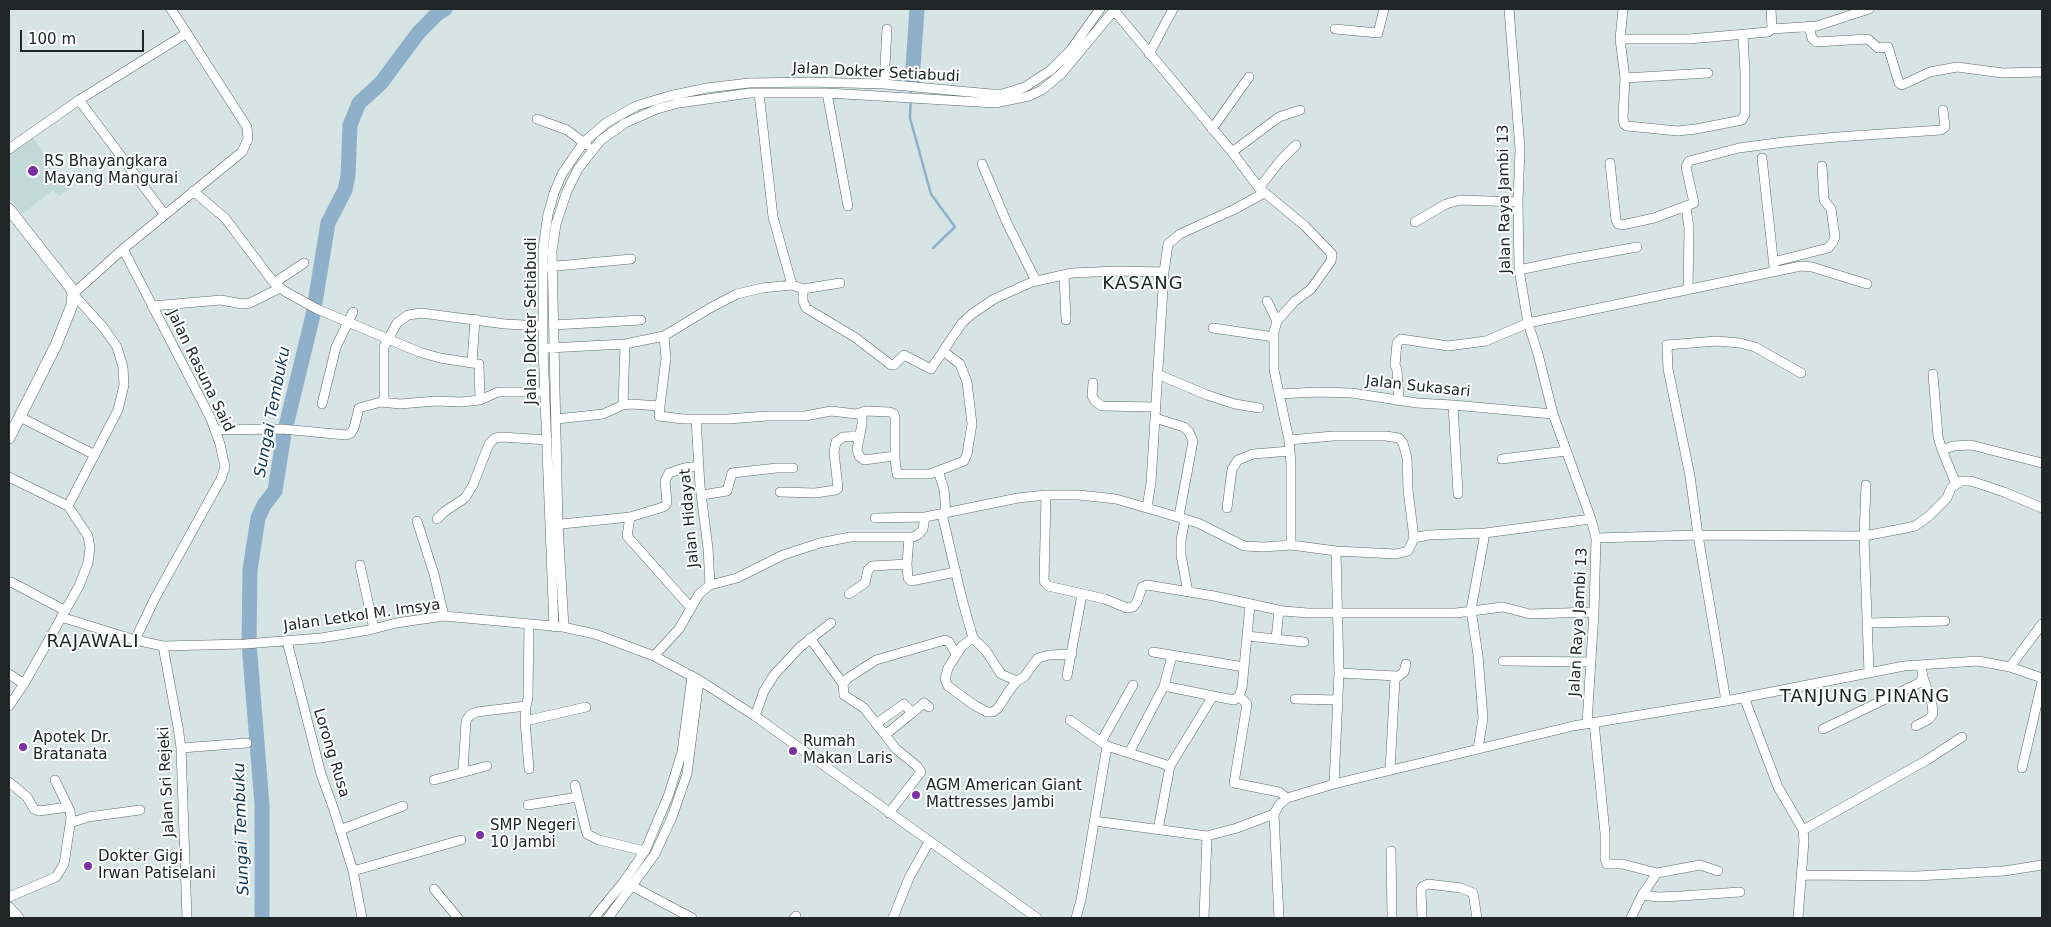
<!DOCTYPE html>
<html>
<head>
<meta charset="utf-8">
<style>
	body { margin:0 }
	#map { position:relative; width:2051px; height:927px; overflow:hidden; background:#d6e4e4; font-family:"DejaVu Sans",sans-serif }
	canvas { display:block }
	.frame { position:absolute; inset:0; border:10px solid #202525; pointer-events:none }
	.scale { position:absolute; left:20px; top:30px; width:124px; height:22px; box-sizing:border-box; border:2px solid #202525; border-top:0; padding-left:6px; font-size:15px; line-height:18px; white-space:nowrap; color:#202525; -webkit-text-stroke:4px #fff; paint-order:stroke }
</style>
</head>
<body>
<div id="map">
<canvas width="2051" height="927"></canvas>
<div class="frame"></div>
<div class="scale">100 m</div>
</div>
<script>
const ctx = document.querySelector('canvas').getContext('2d');
ctx.lineJoin = 'round';
function paint(path, color) { ctx.fillStyle = color; ctx.fill(path, 'evenodd'); }
const toPath = rows => new Path2D(rows.map(r => 'M' + r).join(''));
function stroke(path, color, width, dash) { ctx.strokeStyle = color; ctx.lineWidth = width; ctx.lineCap = dash ? 'butt' : 'round'; ctx.setLineDash(dash || []); ctx.stroke(path); }
function label(font, color, halo, rows, align = 'center') {
  ctx.font = font + ' "DejaVu Sans",sans-serif'; ctx.lineWidth = 4; ctx.setLineDash([]); ctx.textBaseline = 'middle'; ctx.strokeStyle = halo; ctx.fillStyle = color; for (const [text, x, y, turn = 0] of rows) {
    ctx.save(); ctx.translate(x, y); ctx.rotate((+turn || 0) * Math.PI / 180); ctx.textAlign = isNaN(turn) ? turn : align; if (halo) ctx.strokeText(text, 0, 0); ctx.fillText(text, 0, 0); ctx.restore();
  }
}
paint(toPath([
	[33,138,71,188,59,196,53,190,22,214,9,197,9,155]
]), '#c2d9d9');
stroke(toPath([
	[911,89,910,118,931,194,955,227,933,248]
]), '#8fb0cb', 2.5);
stroke(toPath([
	[912,82,917,9],
	[262,918,262,805,249,643,250,570,258,518,264,505,275,491,284,434,313,315,328,223,345,190,348,176,350,125,359,103,381,83,419,32,437,14,445,9]
]), '#8fb0cb', 15);
const minor = toPath([
	[1113,9,1232,152,1259,188,1305,226,1332,254,1331,261,1311,289,1295,301,1277,321,1274,332,1274,370,1289,440,1291,464,1291,545],
	[1509,9,1520,149,1518,202,1519,270,1528,323,1538,354,1553,414,1591,519,1596,538,1594,612,1587,723],
	[1623,9,1620,39,1625,78,1623,118,1624,124,1627,126,1678,131,1696,129,1742,120,1745,114,1745,73,1743,35],
	[1771,9,1772,29],
	[1809,26,1812,38,1816,42,1868,39,1878,48,1888,47,1899,83,1902,85,1930,72,1957,67,2003,73,2042,72],
	[1335,29,1378,33,1384,9],
	[1620,39,1689,39,1768,32,1772,29,1817,26,1869,9],
	[1149,54,1173,9],
	[1625,78,1708,73],
	[884,84,887,29],
	[759,93,773,217,792,285,803,289,803,301,806,308,856,338,891,365,894,365,904,355,931,369,962,323,972,314,994,299,1032,282,1072,273,1118,271,1164,272],
	[827,93,848,206],
	[79,100,165,215],
	[537,119,567,130,587,145],
	[1212,129,1249,77],
	[9,149,79,100,187,33],
	[1232,152,1279,117,1300,110],
	[1762,158,1774,267],
	[1610,163,1616,220,1618,224,1622,225,1654,218,1694,203,1686,167,1689,161,1739,148,1784,142,1837,137,1941,130,1945,127,1943,110],
	[982,164,1007,223,1036,281],
	[1259,188,1280,161,1296,145],
	[193,191,225,218,274,283,286,292,317,309,419,352,440,358,479,364,480,400],
	[1686,207,1689,228,1688,290],
	[1415,222,1446,204,1460,200,1518,202],
	[123,249,211,419,220,444,225,467,221,479,155,598,135,640],
	[1773,262,1828,248,1833,242,1835,237,1831,209,1824,200,1822,166],
	[546,267,631,259],
	[1519,270,1571,259,1637,247],
	[1064,275,1066,320],
	[274,283,304,263],
	[803,289,840,283],
	[1267,301,1277,321],
	[152,306,221,300,242,304,250,303,280,288],
	[553,325,641,320],
	[1213,328,1274,337],
	[625,344,623,405,631,404,660,406,659,416,683,419,728,419,767,416,805,416,831,411,856,414,866,411,890,412,894,414,895,417,895,459,897,474,930,474,964,461,967,454,972,424,967,382,960,364,943,351],
	[549,348,625,344,664,336,710,308,737,294,762,288,792,285],
	[472,363,475,319],
	[1157,374,1207,395,1235,404,1259,408],
	[1933,374,1938,437,1942,450,1956,484],
	[1093,383,1092,396,1095,401,1102,406,1156,407],
	[1280,394,1317,392,1352,393,1417,403,1453,405,1553,414],
	[384,401,384,347,397,323,408,315,421,313,505,324,543,326],
	[1399,401,1397,370,1395,365,1397,343,1401,339,1448,346,1486,341,1528,323,1801,266,1812,267,1867,284],
	[322,404,336,347,353,312],
	[1453,405,1458,494],
	[660,406,666,358,664,336],
	[862,412,862,424,857,449,859,456,864,460,895,456],
	[20,417,95,455],
	[1155,418,1184,427,1189,432,1193,441,1179,516],
	[557,419,603,414,623,405],
	[696,419,700,486,708,548,710,585],
	[215,430,282,429,346,435,351,433,354,428,359,408,381,402,400,404,436,401,461,402,480,400,498,392,545,392],
	[1942,450,1953,446,1971,445,2042,463],
	[1502,459,1566,451],
	[938,471,944,489,946,513],
	[9,477,68,506,88,536,90,548,88,563,79,586,24,684,9,706],
	[1866,485,1864,536,1869,673],
	[780,492,815,493,836,490,838,488,834,452,836,442,843,437,860,436],
	[702,495,727,491,732,473,777,468,793,468],
	[1046,495,1044,581,1048,586,1105,599,1127,608,1133,607,1137,602,1142,587,1147,585,1214,596,1283,611,1308,613,1456,613,1503,607,1530,614,1594,612],
	[68,506,118,410,124,385,123,367,117,347,103,327,73,294,123,249,242,152,248,139,247,127,171,9],
	[1147,507,1151,483,1164,272,1168,244,1180,234,1235,209,1264,193],
	[1227,508,1232,469,1238,460,1253,454,1290,451],
	[942,514,962,599,973,638,986,651,1001,674,1017,681],
	[630,517,627,536,691,608],
	[875,518,925,517],
	[437,519,444,512,465,498,473,485,489,444,495,438,502,437,547,440],
	[1185,519,1181,540,1181,555,1188,592],
	[417,521,434,574,444,616],
	[552,525,630,517,660,508,665,506,667,502,665,481,669,473,684,468,699,466],
	[909,537,907,564,908,578,911,581,956,572],
	[1414,538,1428,535,1485,533,1591,519],
	[1596,538,1698,535,1690,476,1668,369,1667,345,1717,341,1740,343,1755,347,1801,373],
	[360,565,374,629],
	[11,582,64,610],
	[849,594,865,583,868,570,872,566,907,564],
	[61,617,135,640,163,646,245,644,321,638,369,630,396,623,444,616,563,627,595,634,654,656,699,680,755,716,1037,918],
	[1868,623,1945,621],
	[554,627,543,348,543,249,548,214,554,193,562,174,584,142,606,123,636,106,669,96,707,88,749,83,809,82,884,84,991,94,1002,94,1025,87,1051,70,1070,51,1100,9],
	[564,627,558,525,552,251,556,224,567,191,578,169,601,140,625,123,657,109,679,103,750,93,827,93,995,103,1029,96,1042,90,1061,74,1115,9],
	[1247,636,1304,642],
	[810,638,843,684],
	[973,638,962,646,948,668,945,679,948,686,974,705,987,712,993,712,998,708,1009,691,1017,681,1024,677,1038,658,1049,655,1072,654],
	[1276,639,1279,610],
	[287,641,321,774,334,810,353,871,362,918],
	[163,646,178,727,181,748,187,918],
	[1153,652,1244,667],
	[654,656,679,629,699,594,710,585,737,578,783,555,820,543,850,537,913,537,919,534,923,529,925,517,1018,498,1046,495,1079,495,1116,499,1198,523,1244,546,1264,547,1291,545,1336,551,1396,554,1408,551,1414,538,1408,490,1407,458,1403,443,1399,438,1386,436,1333,436,1289,440],
	[1503,661,1591,662],
	[2010,667,2042,624],
	[1339,673,1397,676],
	[9,674,24,684],
	[1067,676,1082,594],
	[1164,686,1213,696],
	[1239,696,1247,704,1234,783,1279,792,1287,798],
	[1744,697,1778,787,1803,830,1804,841,1798,918],
	[1295,699,1338,700],
	[1726,701,1698,535,1864,536,1906,528,1915,526,1929,516,1947,498,1951,488,1961,481,1971,481,2004,492,2042,508],
	[526,706,525,721,529,769],
	[912,713,924,703,929,707],
	[755,716,764,691,774,675,800,647,831,623],
	[1070,720,1107,746,1170,766],
	[525,721,586,707],
	[1594,722,1605,833,1605,859,1607,864,1622,864,1657,873,1700,865,1718,871],
	[876,724,904,704,912,713,885,735],
	[1916,726,1929,719,1933,714,1932,704,1923,677],
	[1823,729,1919,683,1923,677,1921,665],
	[1101,742,1133,685],
	[181,748,247,743],
	[1478,749,1483,718,1478,655,1471,610,1485,533],
	[1129,753,1164,686,1172,656],
	[2022,768,2042,682],
	[1390,770,1395,679,1404,672,1406,664],
	[463,772,466,721,470,715,477,712,526,706,528,698,529,624],
	[434,780,487,766],
	[9,782,27,797,34,809,39,811,68,807],
	[1334,784,1339,673,1336,551],
	[575,785,587,834,599,840,645,851],
	[528,805,578,797],
	[889,813,921,772,917,766,896,749,864,708,844,695,843,684,848,678,876,660,945,640,949,642,956,654],
	[1094,821,1207,836,1204,918],
	[70,823,88,817,140,810],
	[340,830,403,806],
	[1158,830,1170,766,1194,727,1213,696,1234,700,1239,696,1242,688,1250,605],
	[1803,830,1927,760,1962,737],
	[1207,836,1237,828,1274,814],
	[1391,851,1392,918],
	[353,871,461,840],
	[1802,875,1917,876,2004,871,2042,865],
	[632,886,692,918],
	[434,889,458,918],
	[1642,895,1658,897,1681,896,1740,892],
	[9,897,56,877,64,864,71,818,70,811,55,780],
	[594,918,622,884,645,851,669,794,682,752,692,676],
	[608,918,655,854,672,817,687,774,699,680],
	[794,918,796,916],
	[893,918,909,878,929,842],
	[1076,918,1081,900,1107,746],
	[1279,918,1274,814,1279,805,1287,798,1334,784,1573,726,1726,701,1904,666,1978,661,2010,667,2042,678],
	[1422,918,1421,890,1422,887,1428,884,1461,888,1473,893,1477,918],
	[1631,918,1642,895,1657,873]
]);
const major = toPath([
	[9,209,71,288,73,294,72,305,56,345,9,438],
	[9,908,18,918]
]);
stroke(minor, '#5c6969', 10);
stroke(major, '#5c6969', 12);
stroke(minor, '#fff', 9);
stroke(major, '#fff', 11);
for (const [x, y, r, color] of [
	[33,171,6,"#7b31a3"],
	[23,747,5,"#7b31a3"],
	[793,751,5,"#7b31a3"],
	[916,795,5,"#7b31a3"],
	[480,835,5,"#7b31a3"],
	[88,866,5,"#7b31a3"]
]) { const dot = new Path2D(); dot.arc(x, y, r, 0, 2 * Math.PI); ctx.fillStyle = color; ctx.fill(dot); stroke(dot, '#fff', 2); }
label('15px', '#202525', '#fff', [
	["Jalan Dokter Setiabudi",876,73,3],
	["Jalan Raya Jambi 13",1505,199,-91],
	["Jalan Dokter Setiabudi",532,321,-90],
	["Jalan Rasuna Said",200,371,64],
	["Jalan Sukasari",1418,387,6],
	["Jalan Hidayat",690,518,-95],
	["Jalan Letkol M. Imsya",362,616,-8],
	["Jalan Raya Jambi 13",1579,622,-87],
	["Lorong Rusa",331,753,73],
	["Jalan Sri Rejeki",167,782,-93]
]);
label('15px', '#202525', '#fff', [
	["RS Bhayangkara",44,162],
	["Mayang Mangurai",44,179],
	["Apotek Dr.",33,738],
	["Bratanata",33,755],
	["Rumah",803,742],
	["Makan Laris",803,759],
	["AGM American Giant",926,786],
	["Mattresses Jambi",926,803],
	["SMP Negeri",490,826],
	["10 Jambi",490,843],
	["Dokter Gigi",98,857],
	["Irwan Patiselani",98,874]
], 'left');
label('italic 16px', '#0d3753', '#fff', [
	["Sungai Tembuku",273,412,-79],
	["Sungai Tembuku",242,829,-92]
]);
ctx.letterSpacing = '1px';
label('18px', '#202525', '#fff', [
	["KASANG",1143,284],
	["RAJAWALI",93,642],
	["TANJUNG PINANG",1865,697]
]);
ctx.letterSpacing = '0px';
</script>
</body>
</html>
